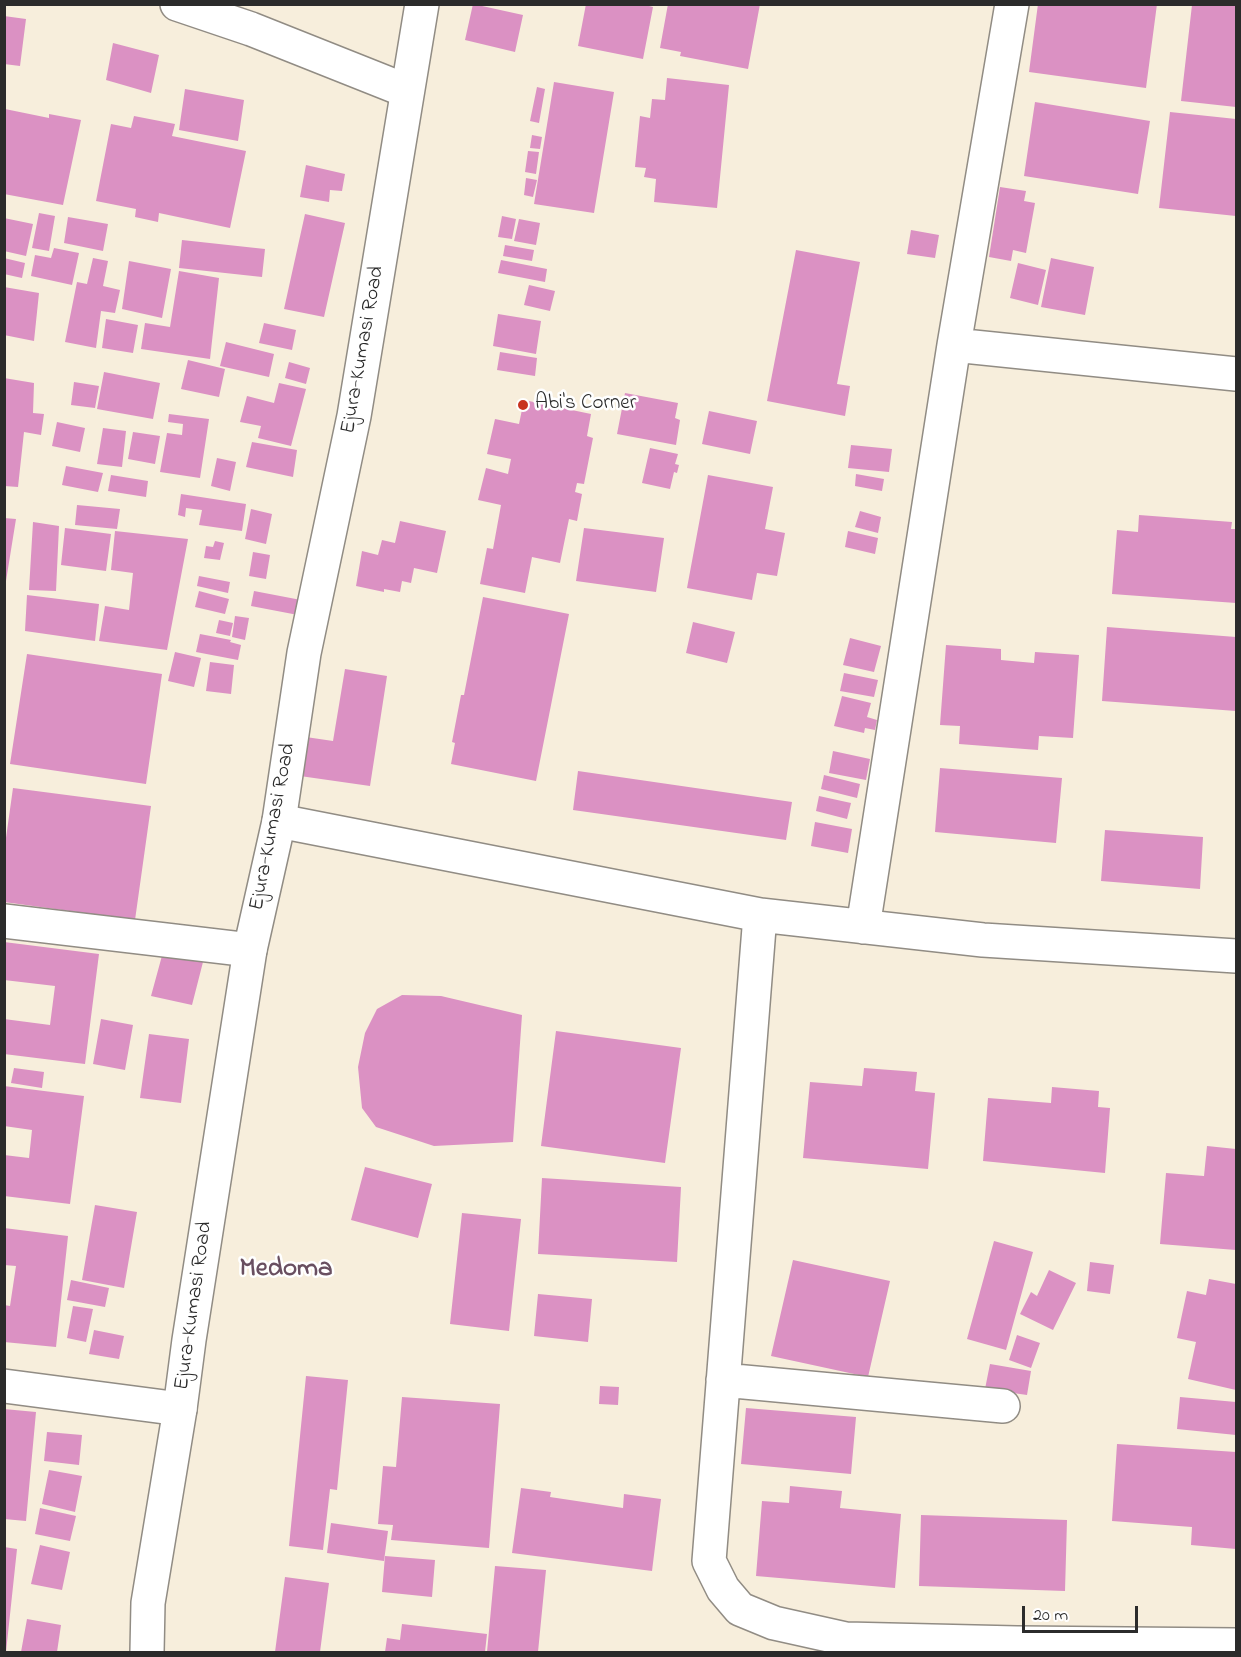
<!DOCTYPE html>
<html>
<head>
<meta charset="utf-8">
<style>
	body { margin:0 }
	#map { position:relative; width:1241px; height:1657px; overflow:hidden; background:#f7eedc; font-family:"Indie Flower",sans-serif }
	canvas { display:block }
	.frame { position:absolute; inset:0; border:6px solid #2b2b2b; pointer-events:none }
	.scale { position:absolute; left:1022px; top:1606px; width:116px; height:27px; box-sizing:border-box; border:3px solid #2b2b2b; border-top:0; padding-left:8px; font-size:18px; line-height:21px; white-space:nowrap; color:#2b2b2b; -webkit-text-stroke:4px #fff; paint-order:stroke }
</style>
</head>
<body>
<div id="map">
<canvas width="1241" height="1657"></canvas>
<div class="frame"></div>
<div class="scale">20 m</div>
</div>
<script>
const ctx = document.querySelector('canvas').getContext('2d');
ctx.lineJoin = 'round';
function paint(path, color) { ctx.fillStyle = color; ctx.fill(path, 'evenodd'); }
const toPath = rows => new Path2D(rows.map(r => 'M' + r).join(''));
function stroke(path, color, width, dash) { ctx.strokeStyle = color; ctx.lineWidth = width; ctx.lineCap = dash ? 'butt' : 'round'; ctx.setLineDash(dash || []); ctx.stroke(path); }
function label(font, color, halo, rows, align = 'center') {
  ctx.font = font + ' "Indie Flower",sans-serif'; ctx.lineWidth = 5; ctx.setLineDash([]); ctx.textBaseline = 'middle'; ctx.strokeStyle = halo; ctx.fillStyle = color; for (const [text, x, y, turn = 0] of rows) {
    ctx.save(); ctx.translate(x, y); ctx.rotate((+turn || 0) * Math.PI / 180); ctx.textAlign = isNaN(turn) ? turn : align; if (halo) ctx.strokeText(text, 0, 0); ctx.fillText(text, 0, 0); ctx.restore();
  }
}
paint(toPath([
	[473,4,523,15,515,52,465,40],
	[586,4,641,4,653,7,643,59,578,46],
	[668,4,760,4,748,69,680,56,681,52,660,48],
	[1038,4,1157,4,1146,88,1029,72],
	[1192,5,1236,5,1236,107,1181,101],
	[4,16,26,19,20,66,4,64],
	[113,43,159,55,151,93,106,80],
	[667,78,729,85,717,208,654,202,656,179,644,177,646,168,635,167,640,116,650,118,652,99,665,100],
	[554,82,614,92,594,213,534,204],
	[537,87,545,89,539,123,530,121],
	[185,89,244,100,238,141,179,130],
	[1035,102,1150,121,1138,194,1024,176],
	[5,109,49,118,49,114,81,120,63,205,4,194],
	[1170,112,1236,119,1236,216,1159,208],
	[134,116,175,124,172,136,246,151,230,228,159,213,158,222,135,217,136,209,96,201,111,124,131,128],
	[532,135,542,137,540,149,530,148],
	[528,151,539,152,536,174,525,172],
	[306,165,345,174,342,191,330,190,329,202,300,197],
	[526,178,537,180,533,197,524,195],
	[1000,187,1026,191,1024,201,1035,203,1026,253,1013,250,1011,261,989,257],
	[39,213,55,216,49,251,32,248],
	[305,214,345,223,324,317,284,309],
	[502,216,516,219,512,239,498,237],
	[68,217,108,224,103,251,64,243],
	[4,218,33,224,26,256,4,251],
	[519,219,540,223,536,245,514,241],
	[911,230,939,235,935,258,907,254],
	[182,240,265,249,262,277,179,268],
	[505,245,534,250,532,261,503,256],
	[54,248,79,253,72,285,31,276,35,255,51,258],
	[796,250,860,262,837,384,850,386,845,416,767,401],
	[4,258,25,263,22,278,4,274],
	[93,258,108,261,103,286,120,290,115,313,101,311,96,348,65,342,77,282,87,284],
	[1051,258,1094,267,1085,315,1041,307],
	[501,260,547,269,545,282,498,273],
	[129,261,171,269,162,318,122,309],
	[1018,263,1046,270,1038,305,1010,298],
	[179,271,219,278,210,359,141,349,145,323,170,327],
	[529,285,555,291,550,311,524,305],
	[4,287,39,293,34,341,4,335],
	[498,314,541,321,536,354,493,346],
	[106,319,138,325,133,353,102,348],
	[264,323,296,330,292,350,259,343],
	[226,342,274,354,269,377,220,366],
	[500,352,537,358,535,376,497,370],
	[188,360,225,369,219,397,181,389],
	[289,362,310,368,306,384,285,378],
	[104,372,160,383,153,419,97,409],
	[4,378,34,383,33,413,44,414,41,435,24,432,18,487,4,486],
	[74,382,99,386,95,408,71,405],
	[279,383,306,389,291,446,258,438,261,426,240,422,247,396,274,403],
	[625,393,678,403,675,418,680,420,676,445,617,434],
	[524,400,591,414,587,436,593,438,584,484,577,483,575,492,582,494,577,521,569,519,560,563,532,557,525,593,480,584,487,548,493,549,501,505,478,500,486,468,508,474,511,459,487,454,495,419,519,424],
	[709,411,757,421,750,454,702,444],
	[169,414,209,419,200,478,160,472,167,433,182,435,183,424,168,422],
	[57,422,85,428,80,452,52,446],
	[103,428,126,431,122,467,97,464],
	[133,432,160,436,155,464,128,459],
	[252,442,297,450,293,477,246,467],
	[851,445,892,449,889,472,848,468],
	[650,448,678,454,675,464,679,465,677,473,674,472,670,489,642,483],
	[217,458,236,462,230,491,211,486],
	[66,466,103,473,98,492,62,485],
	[856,474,884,479,882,491,855,486],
	[111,475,148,481,146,497,108,491],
	[708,475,773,487,765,529,785,533,777,576,757,573,752,600,687,588],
	[181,494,246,504,242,531,199,525,202,510,186,508,185,517,178,515],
	[77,505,120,509,117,529,75,525],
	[251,509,272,514,266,544,245,539],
	[860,511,881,517,878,533,855,527],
	[1139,515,1232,522,1231,529,1236,529,1236,603,1112,594,1117,530,1138,532],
	[4,518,16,519,6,581,4,581],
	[400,521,446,531,437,573,414,568,411,583,402,581,400,592,384,589,384,592,356,586,362,551,378,555,382,540,395,543],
	[33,522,59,526,56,591,29,590],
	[65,528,111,534,106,571,61,565],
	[584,528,664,538,656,592,576,581],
	[115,531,188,539,167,650,99,641,105,606,129,610,133,573,111,570],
	[848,531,878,538,875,554,845,547],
	[215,541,224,543,220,560,204,558,206,546,213,547],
	[253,552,270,555,266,579,249,576],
	[199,576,230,582,228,593,197,586],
	[199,591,229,599,225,614,195,607],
	[254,591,301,600,298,615,251,606],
	[27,595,99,604,95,641,25,631],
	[483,597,569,614,536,781,451,764,455,743,452,742,461,695,464,695],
	[235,616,249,618,245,640,232,637],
	[219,620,233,623,230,636,216,633],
	[693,622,735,632,727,663,686,653],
	[1107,627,1236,637,1236,711,1102,701],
	[200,634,231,640,230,642,241,645,238,660,196,652],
	[850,638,881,646,874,672,843,665],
	[946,645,1001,649,1001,660,1034,663,1035,652,1079,655,1073,738,1039,736,1038,750,959,744,960,726,940,725],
	[175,652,201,658,194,687,168,681],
	[27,654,162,674,146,784,10,764],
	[210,662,234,665,231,694,206,691],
	[345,669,387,676,370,786,293,775,299,736,333,741],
	[844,673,878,680,874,697,840,691],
	[842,696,871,703,867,717,877,720,875,730,865,728,864,733,834,726],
	[833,751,870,759,866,780,829,773],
	[940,768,1062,778,1056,843,935,832],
	[578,771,792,802,786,840,573,810],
	[824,775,860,784,857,798,821,789],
	[13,788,151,806,135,920,4,902,4,852],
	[819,796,851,803,847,819,816,811],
	[815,822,852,829,848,853,811,846],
	[1105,830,1203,837,1200,889,1101,881],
	[4,942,99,954,85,1064,4,1054,4,1019,50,1025,55,986,4,980],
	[163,952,203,962,192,1005,151,996],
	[402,995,441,996,522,1015,513,1142,434,1146,376,1127,362,1108,358,1067,365,1033,377,1009],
	[101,1019,133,1025,125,1070,93,1064],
	[556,1031,681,1048,665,1163,541,1146],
	[149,1034,189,1039,181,1103,140,1098],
	[14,1068,44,1072,42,1088,11,1083],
	[864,1068,917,1072,915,1091,935,1093,928,1169,803,1158,810,1082,862,1086],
	[4,1086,84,1096,70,1204,4,1196,4,1155,29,1158,32,1130,4,1126],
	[1052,1087,1099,1091,1098,1107,1110,1108,1105,1173,983,1161,988,1098,1051,1103],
	[1207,1146,1236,1149,1236,1250,1160,1244,1166,1173,1204,1176],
	[365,1167,432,1184,418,1238,351,1220],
	[542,1178,681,1187,677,1262,538,1254],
	[95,1205,137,1212,124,1288,82,1280],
	[462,1213,521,1219,509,1331,450,1324],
	[4,1228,68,1236,56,1347,4,1342,4,1305,10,1306,16,1266,4,1265],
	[994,1241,1033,1252,1006,1350,967,1339],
	[793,1260,890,1281,868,1377,771,1356],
	[1090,1262,1114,1265,1110,1294,1087,1291],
	[1049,1270,1076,1283,1053,1330,1020,1314,1031,1292,1037,1296],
	[1209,1279,1236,1284,1236,1390,1188,1379,1196,1342,1177,1338,1187,1291,1206,1295],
	[71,1280,109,1288,105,1307,67,1300],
	[538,1294,592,1299,588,1342,534,1336],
	[73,1306,93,1309,86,1342,67,1338],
	[94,1330,124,1336,119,1359,89,1354],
	[1017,1335,1040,1343,1031,1368,1009,1360],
	[990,1364,1031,1371,1027,1395,985,1389],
	[306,1376,348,1380,337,1490,330,1489,323,1550,289,1546],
	[600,1386,619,1387,618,1405,599,1404],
	[402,1397,500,1404,489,1548,391,1540,393,1525,378,1524,383,1466,396,1467],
	[1180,1397,1236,1402,1236,1435,1177,1429],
	[746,1408,856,1417,851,1474,741,1464],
	[4,1409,36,1412,26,1521,4,1519],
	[47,1432,82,1435,79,1465,44,1461],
	[1117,1444,1236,1452,1236,1549,1191,1545,1192,1527,1112,1521],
	[49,1470,82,1476,75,1512,42,1504],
	[790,1486,842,1491,840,1508,901,1514,895,1588,756,1576,762,1501,789,1503],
	[521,1488,551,1492,550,1497,623,1508,624,1494,661,1499,652,1571,512,1553],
	[40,1508,76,1516,70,1541,35,1534],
	[921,1515,1067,1520,1065,1591,919,1586],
	[331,1523,388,1531,384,1561,327,1553],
	[40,1545,70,1552,62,1590,31,1584],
	[4,1547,17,1549,6,1652,4,1652],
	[385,1556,435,1560,432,1597,382,1592],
	[495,1566,546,1570,538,1652,487,1652],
	[285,1577,329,1583,320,1652,275,1652],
	[27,1619,61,1625,57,1652,21,1652],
	[402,1624,487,1634,485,1652,385,1652,387,1638,400,1640]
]), '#db91c3');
const minor = toPath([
	[954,345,1236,374],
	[279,821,760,915,983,940,1236,956],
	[760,915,709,1561,723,1589,740,1609,774,1623,846,1639,1017,1643,1236,1645],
	[4,921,250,950],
	[863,927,954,345,1012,4],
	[723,1380,1003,1406],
	[4,1386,180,1409]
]);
const tertiary = toPath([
	[177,4,251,29,407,91]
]);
const primary = toPath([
	[147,1652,148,1603,180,1409,189,1340,250,950,279,821,304,653,354,416,422,4]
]);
stroke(minor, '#918c84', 36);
stroke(tertiary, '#918c84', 36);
stroke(primary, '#918c84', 36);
stroke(minor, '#fff', 33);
stroke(tertiary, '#fff', 33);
stroke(primary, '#fff', 33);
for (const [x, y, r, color] of [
	[523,405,6,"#c8321e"]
]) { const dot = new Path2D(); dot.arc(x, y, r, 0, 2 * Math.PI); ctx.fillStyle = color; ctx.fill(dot); stroke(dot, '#fff', 2); }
label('21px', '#2b2b2b', '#fff', [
	["Ejura-Kumasi Road",364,350,-80],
	["Ejura-Kumasi Road",274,827,-79],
	["Ejura-Kumasi Road",195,1306,-82]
]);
label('21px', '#2b2b2b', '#fff', [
	["Abi's Corner",535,405]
], 'left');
label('bold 27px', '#694f60', '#fff', [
	["Medoma",286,1271]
]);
</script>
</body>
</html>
